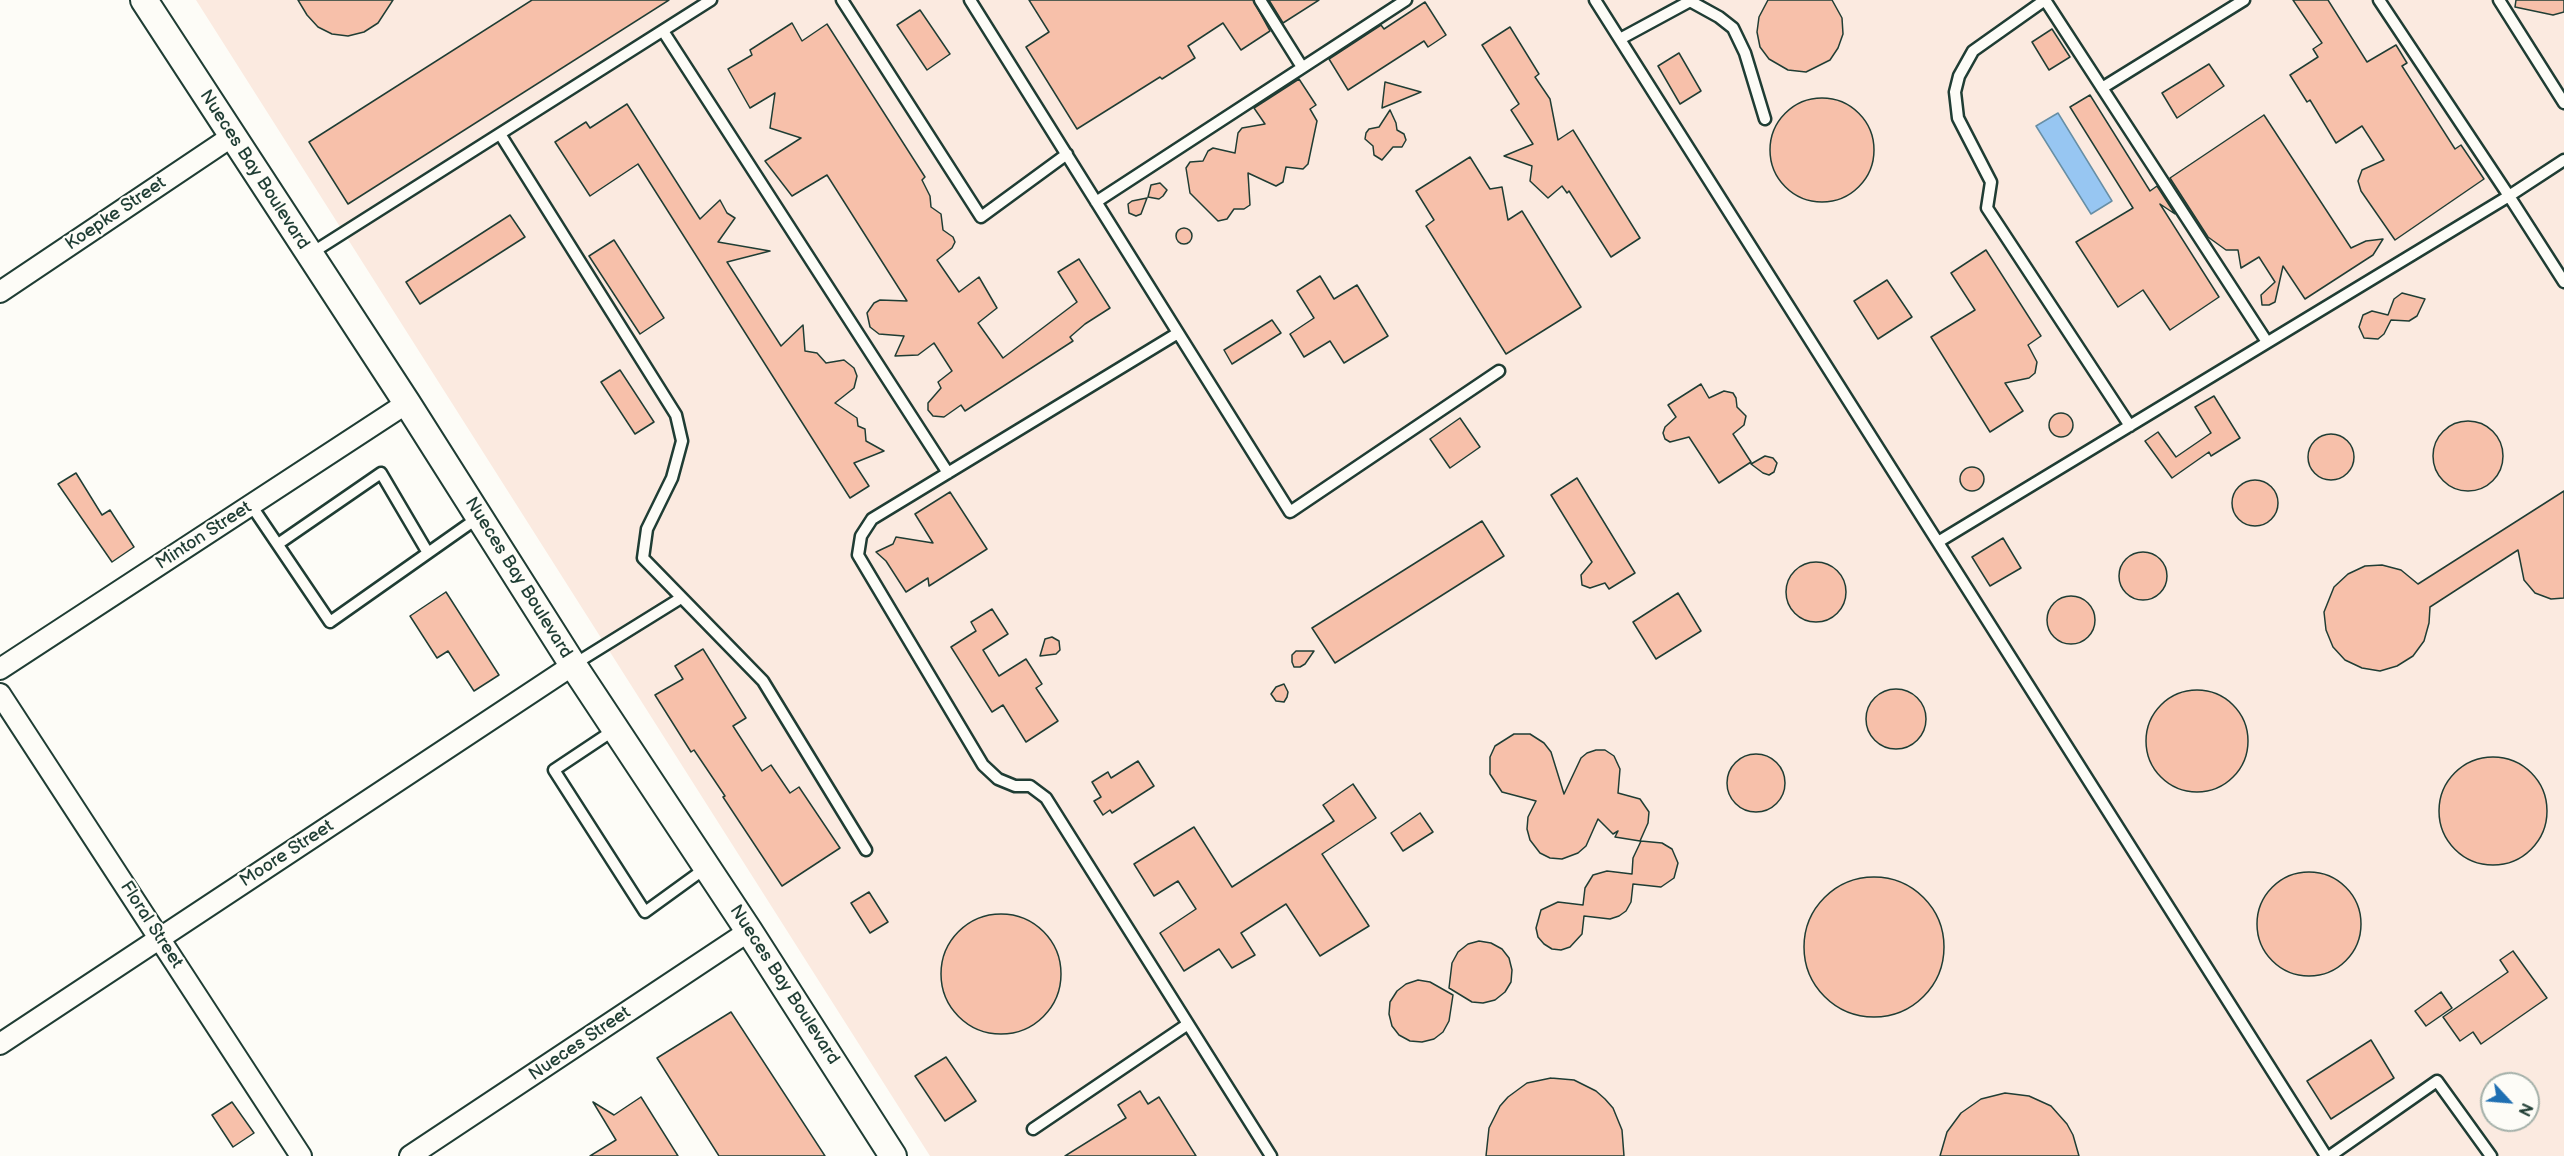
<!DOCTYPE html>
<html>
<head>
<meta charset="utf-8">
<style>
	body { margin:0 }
	#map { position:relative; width:2564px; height:1156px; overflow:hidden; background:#fdfcf7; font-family:"Balsamiq Sans",sans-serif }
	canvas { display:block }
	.north { position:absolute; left:2480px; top:1072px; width:60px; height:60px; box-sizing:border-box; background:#fdfcf7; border:2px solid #a4b0a9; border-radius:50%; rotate:116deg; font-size:16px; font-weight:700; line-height:24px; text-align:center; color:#1f3d34 }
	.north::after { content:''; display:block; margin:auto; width:21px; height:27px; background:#1f6fb2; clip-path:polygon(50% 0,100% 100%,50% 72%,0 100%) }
</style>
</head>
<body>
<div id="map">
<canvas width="2564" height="1156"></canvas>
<div class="north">N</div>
</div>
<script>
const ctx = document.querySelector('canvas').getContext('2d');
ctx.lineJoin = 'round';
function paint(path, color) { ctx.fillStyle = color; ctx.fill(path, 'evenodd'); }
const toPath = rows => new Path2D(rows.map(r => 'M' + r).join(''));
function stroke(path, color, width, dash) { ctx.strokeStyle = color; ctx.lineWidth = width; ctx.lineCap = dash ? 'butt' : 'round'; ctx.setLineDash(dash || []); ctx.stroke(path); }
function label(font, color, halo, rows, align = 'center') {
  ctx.font = font + ' "Balsamiq Sans",sans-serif'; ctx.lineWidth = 4.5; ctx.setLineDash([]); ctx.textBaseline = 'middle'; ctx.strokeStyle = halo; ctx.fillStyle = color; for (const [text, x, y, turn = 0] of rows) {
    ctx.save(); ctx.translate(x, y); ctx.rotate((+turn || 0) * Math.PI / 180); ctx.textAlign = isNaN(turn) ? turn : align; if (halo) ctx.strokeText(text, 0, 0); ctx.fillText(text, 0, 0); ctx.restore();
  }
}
paint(toPath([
	[196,0,2564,0,2564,1156,930,1156],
	[2492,1084,2528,1084,2528,1120,2492,1120]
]), '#fbeae0');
const water = toPath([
	[2058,113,2112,201,2091,214,2036,126,2058,113]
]);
paint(water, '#97c6f2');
stroke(water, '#678fa6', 1.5);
const building = toPath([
	[298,0,393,0,378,23,364,32,348,36,332,34,318,27,307,15,298,0],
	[532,0,669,0,348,204,309,142,532,0],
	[1029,0,1253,0,1270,31,1241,50,1223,23,1188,46,1195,58,1162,79,1160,77,1077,129,1026,47,1049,32,1029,0],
	[1269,0,1319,0,1283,23,1269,0],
	[1768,0,1832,0,1842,18,1843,34,1838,48,1830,60,1806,72,1788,70,1769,59,1760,47,1757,32,1759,17,1768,0],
	[2293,0,2328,0,2367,62,2396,45,2407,63,2402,66,2455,149,2461,145,2484,179,2395,240,2361,191,2358,181,2362,170,2384,160,2362,126,2336,143,2310,100,2307,102,2290,75,2318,57,2313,49,2322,43,2293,0],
	[2516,0,2564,0,2564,12,2553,15,2515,7,2516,0],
	[1425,2,1446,35,1428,47,1424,41,1348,90,1329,59,1381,25,1384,29,1425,2],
	[920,10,950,54,927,70,897,25,920,10],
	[792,23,802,41,827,24,925,177,922,180,930,196,931,207,941,214,943,230,953,237,955,242,952,248,937,260,959,292,979,277,997,308,978,323,1003,358,1077,302,1058,272,1079,259,1110,308,1085,324,1070,337,1073,341,965,411,961,405,944,417,933,416,928,410,928,403,941,388,938,382,952,371,934,343,918,355,895,356,904,336,879,334,870,327,867,313,874,303,880,300,907,301,827,175,792,196,765,161,801,138,770,128,775,93,750,108,728,69,752,55,750,50,792,23],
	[1510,27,1539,74,1535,77,1550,99,1558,140,1573,130,1640,238,1611,257,1569,191,1567,193,1562,186,1548,198,1530,181,1532,166,1504,156,1533,144,1511,110,1519,104,1482,45,1510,27],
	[2052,29,2070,57,2049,70,2032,42,2052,29],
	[1679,53,1701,91,1680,104,1658,66,1679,53],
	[2209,64,2224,86,2177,118,2162,93,2209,64],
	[1299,79,1316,105,1310,109,1317,121,1308,164,1303,169,1286,167,1283,182,1276,186,1248,173,1250,205,1244,209,1234,209,1227,219,1218,221,1190,193,1186,168,1190,162,1203,161,1208,151,1213,148,1235,153,1238,133,1242,128,1265,124,1254,108,1299,79],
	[1385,82,1421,92,1382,108,1385,82],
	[2090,95,2150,191,2157,186,2175,214,2160,204,2219,297,2170,330,2143,290,2118,307,2076,242,2133,208,2070,107,2090,95],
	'1770 150a52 52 0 1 1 104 0a52 52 0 1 1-104 0Z',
	[627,104,700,219,720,200,727,213,735,218,718,242,770,251,727,262,781,346,803,325,805,351,817,353,826,363,844,360,854,368,857,376,854,388,835,403,857,418,858,426,865,429,866,441,884,451,854,463,869,486,850,498,638,164,590,196,555,142,586,122,590,128,627,104],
	[1390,110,1396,123,1397,130,1404,134,1406,140,1402,147,1393,147,1382,160,1374,155,1373,146,1365,139,1366,133,1369,129,1379,127,1390,110],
	[2264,115,2351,248,2366,241,2383,239,2373,255,2305,299,2283,266,2275,302,2269,305,2262,305,2261,295,2275,282,2259,257,2241,268,2238,250,2226,250,2208,237,2170,178,2264,115],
	[1470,157,1490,189,1502,187,1508,220,1522,211,1581,307,1506,354,1426,226,1434,220,1416,191,1470,157],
	[1160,183,1167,190,1163,196,1159,199,1148,197,1151,185,1160,183],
	[1147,198,1141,214,1136,216,1129,213,1128,204,1132,201,1147,198],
	[510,215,525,237,420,304,406,282,510,215],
	'1176 236a8 8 0 1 1 16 0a8 8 0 1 1-16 0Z',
	[614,240,664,318,640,334,589,256,614,240],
	[1986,250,2041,336,2028,345,2037,362,2035,373,2029,378,2005,383,2023,411,1990,432,1931,337,1975,310,1951,273,1986,250],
	[1320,276,1334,299,1357,285,1388,336,1344,363,1330,341,1304,357,1290,334,1314,318,1297,291,1320,276],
	[1887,280,1912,317,1878,339,1854,301,1887,280],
	[2402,293,2425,299,2417,316,2409,321,2391,320,2384,334,2378,339,2364,338,2359,327,2363,315,2372,311,2388,315,2394,299,2402,293],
	[1272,320,1281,333,1232,364,1224,350,1272,320],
	[620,370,654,422,635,434,601,382,620,370],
	[1701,384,1709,398,1724,391,1733,393,1736,398,1737,407,1746,416,1744,425,1733,434,1751,462,1719,483,1689,437,1670,442,1665,439,1663,433,1665,427,1676,417,1668,405,1701,384],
	[2214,396,2240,438,2211,456,2209,452,2172,478,2145,441,2158,432,2176,457,2211,433,2195,407,2214,396],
	'2049 425a12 12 0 1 1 24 0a12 12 0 1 1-24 0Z',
	[1460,418,1480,447,1450,468,1430,439,1460,418],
	'2433 456a35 35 0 1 1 70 0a35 35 0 1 1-70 0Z',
	'2308 457a23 23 0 1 1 46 0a23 23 0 1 1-46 0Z',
	[1765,456,1773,458,1777,463,1774,472,1769,475,1763,473,1751,464,1765,456],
	'1960 479a12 12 0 1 1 24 0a12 12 0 1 1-24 0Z',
	[76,473,102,515,110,510,134,547,112,562,58,484,76,473],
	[1577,478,1635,573,1609,589,1605,583,1590,588,1582,585,1581,575,1592,562,1551,495,1577,478],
	'2232 503a23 23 0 1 1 46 0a23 23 0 1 1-46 0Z',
	[2564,491,2564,598,2551,599,2535,593,2524,580,2518,550,2430,607,2429,623,2424,641,2413,656,2397,666,2380,671,2362,668,2345,660,2333,647,2326,630,2324,612,2334,587,2348,574,2365,566,2382,565,2401,570,2418,584,2564,491],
	[950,492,987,549,929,586,928,578,906,592,886,561,876,552,893,544,896,537,933,543,915,514,950,492],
	[1482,521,1504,556,1335,663,1312,628,1482,521],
	[2003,538,2021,568,1990,586,1972,557,2003,538],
	'2119 576a24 24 0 1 1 48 0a24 24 0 1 1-48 0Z',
	'1786 592a30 30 0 1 1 60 0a30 30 0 1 1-60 0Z',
	[446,592,499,675,474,691,448,651,437,658,410,616,446,592],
	[1678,593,1701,631,1656,659,1633,622,1678,593],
	'2047 620a24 24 0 1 1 48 0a24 24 0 1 1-48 0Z',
	[992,609,1008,634,983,650,999,676,1026,659,1042,684,1036,688,1058,721,1026,742,1003,705,992,712,951,647,976,631,971,622,992,609],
	[1052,637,1059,641,1060,650,1056,654,1040,656,1045,639,1052,637],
	[703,649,746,718,733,726,762,771,771,765,790,793,799,787,840,848,782,886,723,797,725,796,694,750,691,752,655,695,683,679,675,666,703,649],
	[1296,651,1314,651,1305,664,1300,667,1294,667,1292,662,1292,655,1296,651],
	[1284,684,1288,692,1287,697,1284,702,1276,701,1271,694,1276,687,1284,684],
	'1866 719a30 30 0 1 1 60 0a30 30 0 1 1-60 0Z',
	'2146 741a51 51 0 1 1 102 0a51 51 0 1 1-102 0Z',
	[1514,734,1530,734,1544,743,1551,752,1564,794,1581,758,1587,753,1596,750,1605,750,1614,756,1620,769,1618,793,1640,799,1649,812,1648,823,1640,841,1615,837,1618,831,1613,834,1598,819,1586,846,1578,853,1562,859,1550,858,1540,853,1530,840,1527,829,1528,817,1536,801,1502,792,1490,774,1490,757,1495,746,1514,734],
	'1727 783a29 29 0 1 1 58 0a29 29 0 1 1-58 0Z',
	'2439 811a54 54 0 1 1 108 0a54 54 0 1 1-108 0Z',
	[1138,761,1154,786,1112,813,1110,810,1103,815,1094,801,1101,797,1092,782,1108,772,1111,778,1138,761],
	[1353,784,1376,818,1322,854,1369,926,1320,956,1286,904,1241,933,1255,955,1232,968,1219,949,1184,971,1160,933,1196,909,1178,881,1154,896,1134,864,1194,827,1232,887,1334,821,1323,805,1353,784],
	[1420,813,1433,832,1403,851,1391,833,1420,813],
	[1641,841,1662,843,1672,849,1678,863,1674,878,1661,887,1633,884,1631,902,1626,911,1619,916,1610,919,1584,916,1582,934,1570,947,1561,950,1552,949,1544,944,1538,937,1536,928,1541,910,1558,902,1583,905,1585,888,1593,875,1607,871,1632,874,1633,858,1641,841],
	'2257 924a52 52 0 1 1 104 0a52 52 0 1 1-104 0Z',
	'1804 947a70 70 0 1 1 140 0a70 70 0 1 1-140 0Z',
	[869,892,888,922,870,933,851,903,869,892],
	'941 974a60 60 0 1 1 120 0a60 60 0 1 1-120 0Z',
	[1479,941,1491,943,1502,949,1509,958,1512,970,1511,982,1505,992,1495,1000,1483,1003,1472,1002,1449,988,1452,963,1458,952,1468,944,1479,941],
	[2513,951,2547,998,2481,1044,2473,1032,2460,1041,2443,1017,2508,972,2500,960,2513,951],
	[1418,980,1430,982,1453,995,1449,1021,1443,1032,1434,1039,1422,1042,1410,1041,1399,1035,1392,1026,1389,1014,1390,1002,1397,991,1406,984,1418,980],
	[2441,992,2452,1008,2426,1026,2415,1011,2441,992],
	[731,1012,825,1156,719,1156,657,1058,731,1012],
	[2371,1040,2394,1078,2331,1119,2307,1081,2371,1040],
	[946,1057,976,1101,945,1121,915,1076,946,1057],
	[1551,1078,1574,1080,1596,1091,1605,1099,1613,1108,1622,1130,1624,1156,1486,1156,1489,1128,1500,1106,1508,1097,1527,1083,1551,1078],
	[1140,1091,1148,1104,1159,1097,1196,1156,1065,1156,1126,1118,1118,1105,1140,1091],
	[2005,1093,2029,1096,2051,1106,2067,1124,2073,1135,2079,1156,1940,1156,1947,1132,1961,1113,1981,1099,2005,1093],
	[641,1097,678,1156,590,1156,616,1140,593,1102,614,1115,641,1097],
	[232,1102,254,1133,233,1147,212,1115,232,1102]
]);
paint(building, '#f7c0aa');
stroke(building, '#1f3d34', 1.5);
const service = toPath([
	[842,0,981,217,1067,154],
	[970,0,1290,512,1499,371],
	[1260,0,1302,67],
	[1595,0,2326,1156],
	[2379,0,2509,196,2564,160],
	[2499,0,2564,103],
	[1690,1,1719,17,1733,28,1745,53,1765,119],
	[663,31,948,473],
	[1620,39,1692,0],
	[2102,88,2244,0],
	[500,134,676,415,682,441,672,478,647,529,643,558,763,681,866,850],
	[1096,202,1406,0],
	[310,254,711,0],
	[1178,333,872,519,861,536,858,555,983,765,998,779,1015,786,1030,786,1046,798,1271,1156],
	[2130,426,1987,208,1991,182,1958,118,1955,92,1959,76,1973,51,2045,0,2267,342],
	[251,505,330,622,479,517],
	[1938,542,2509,196,2564,282],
	[278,544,381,473,428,553],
	[573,665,681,598],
	[614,730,554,770,645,912,707,867],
	[1033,1129,1188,1024],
	[2330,1156,2437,1081,2491,1156]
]);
const minor = toPath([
	[0,292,231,137],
	[0,669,407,403],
	[0,694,301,1156],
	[0,1044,573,665],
	[410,1156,749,931]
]);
const tertiary = toPath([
	[144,0,407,403,573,665,749,931,893,1156]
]);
stroke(service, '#1f3d34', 15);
stroke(minor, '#1f3d34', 24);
stroke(tertiary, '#1f3d34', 30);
stroke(service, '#fdfcf7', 10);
stroke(minor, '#fdfcf7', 20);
stroke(tertiary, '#fdfcf7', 26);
label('18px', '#1f3d34', '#fdfcf7', [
	["Nueces Bay Boulevard",254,170,57],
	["Koepke Street",116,214,-34],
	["Minton Street",204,536,-33],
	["Nueces Bay Boulevard",518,578,58],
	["Moore Street",287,854,-33],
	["Floral Street",151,925,57],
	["Nueces Bay Boulevard",784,985,57],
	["Nueces Street",580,1044,-34]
]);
</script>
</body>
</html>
